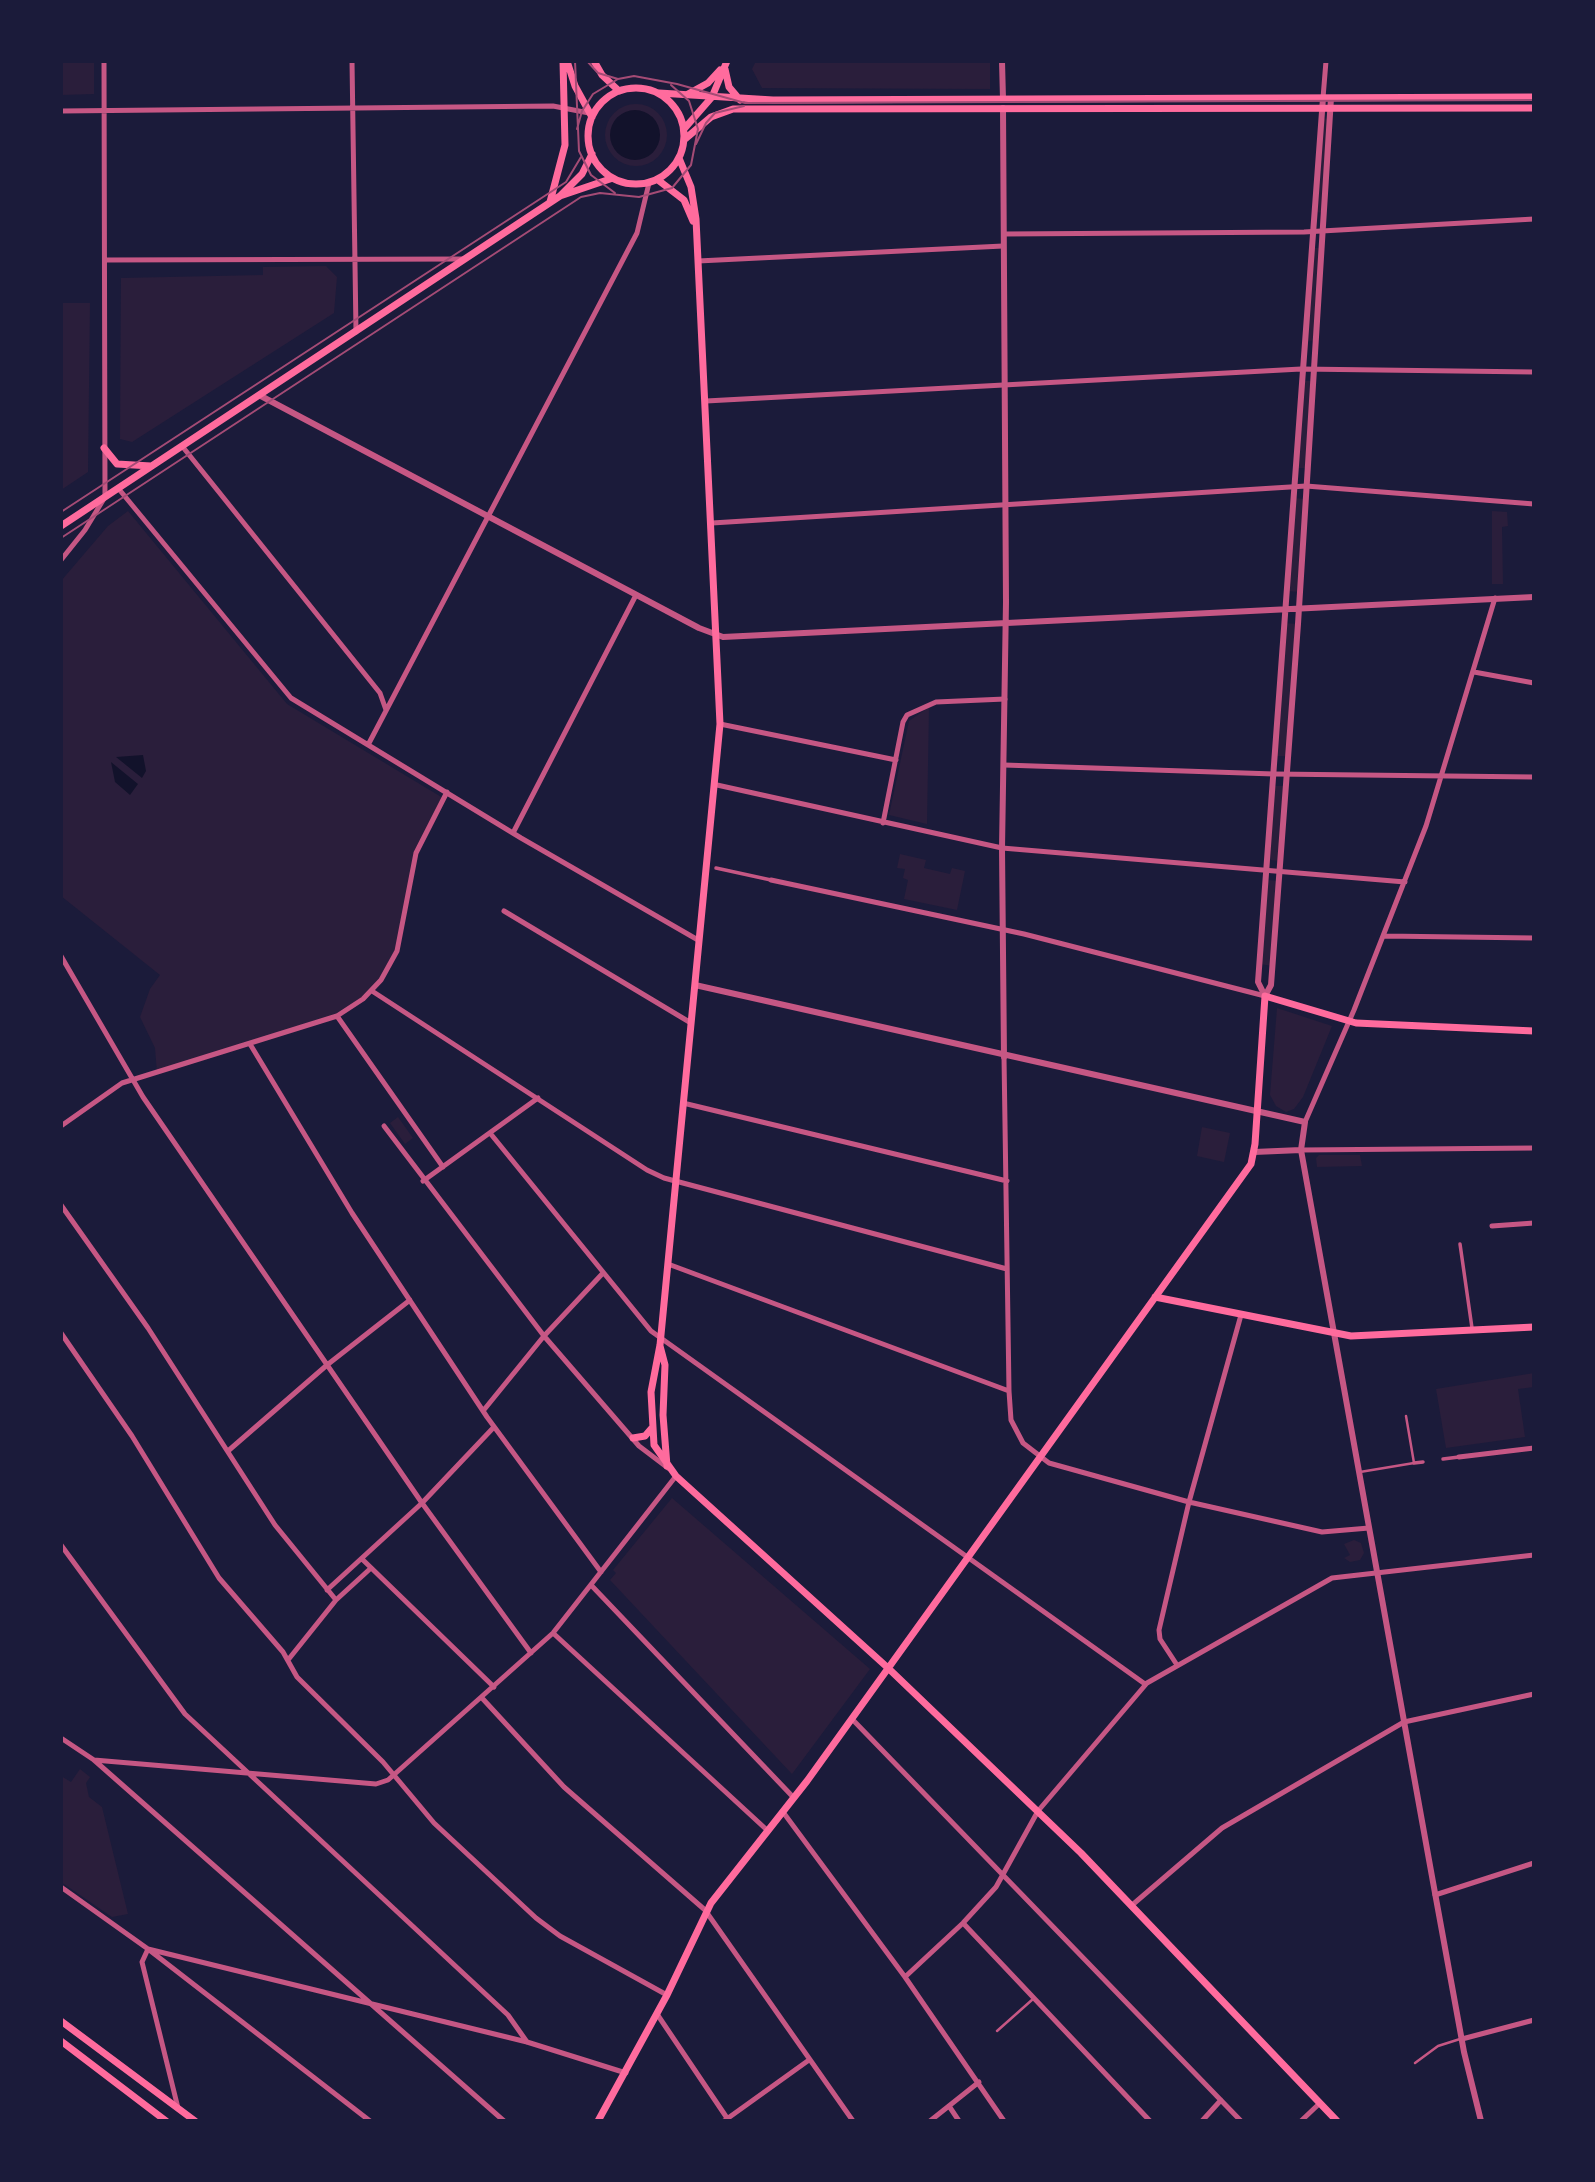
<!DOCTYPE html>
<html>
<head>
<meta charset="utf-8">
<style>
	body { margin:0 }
	#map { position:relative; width:1595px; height:2182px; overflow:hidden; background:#1b1b3a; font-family:"Noto Sans",sans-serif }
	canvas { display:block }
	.frame { position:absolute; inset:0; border:63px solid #1b1b3a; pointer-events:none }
</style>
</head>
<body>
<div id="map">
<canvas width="1595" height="2182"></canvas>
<div class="frame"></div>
</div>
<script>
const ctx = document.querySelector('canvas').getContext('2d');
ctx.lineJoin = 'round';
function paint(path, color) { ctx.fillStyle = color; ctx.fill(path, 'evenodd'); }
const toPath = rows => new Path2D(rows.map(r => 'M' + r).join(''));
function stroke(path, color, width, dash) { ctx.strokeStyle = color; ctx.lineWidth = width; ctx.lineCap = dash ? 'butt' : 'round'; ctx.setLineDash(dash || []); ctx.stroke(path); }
paint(toPath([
	[61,61,94,61,94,94,61,95],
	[756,61,990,61,990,89,762,88,752,69],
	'605 135a31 31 0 1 1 62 0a31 31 0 1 1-62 0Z',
	[1321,118,1330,119,1325,213,1314,212],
	[1311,248,1323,248,1315,341,1303,340],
	[326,266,337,277,334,313,132,442,120,439,121,278,263,275,263,267],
	[61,303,90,303,88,472,61,490],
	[1300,381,1312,381,1308,468,1296,468],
	[1294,498,1306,499,1300,592,1287,591],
	[128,511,287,704,443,798,421,841,397,951,372,991,337,1016,157,1073,155,1048,140,1017,150,989,160,975,61,896,61,581,108,526],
	[1492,511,1507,512,1508,526,1502,527,1503,584,1492,584],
	[1284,623,1298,624,1287,756,1276,756],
	[929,707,927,824,889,815,909,721],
	[1274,786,1285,786,1280,861,1270,860],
	[900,854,926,860,924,868,950,874,952,868,965,871,957,910,904,899,908,880,903,878,905,869,897,868],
	[1268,880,1279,881,1272,966,1260,964],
	[1277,1008,1332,1026,1303,1097,1294,1109,1286,1112,1276,1106,1270,1095],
	[398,1117,413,1138,405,1144,390,1123],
	[1202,1127,1230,1133,1224,1162,1197,1156],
	[1319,1155,1360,1155,1362,1166,1317,1167,1316,1158],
	[1534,1373,1534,1387,1518,1389,1525,1437,1446,1448,1436,1389],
	[672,1498,870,1669,792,1774,610,1580,616,1573,613,1570],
	[1354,1540,1361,1543,1364,1553,1360,1560,1350,1562,1344,1558,1350,1555,1344,1544],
	[80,1769,90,1777,86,1783,89,1797,102,1807,128,1914,112,1917,61,1882,61,1776,71,1782]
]), '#2a1e3b');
paint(toPath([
	'610 135a25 25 0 1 1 50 0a25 25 0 1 1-50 0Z',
	[143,755,146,771,142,778,116,757],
	[111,762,138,784,130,795,115,782]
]), '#12122b');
stroke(toPath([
	[1360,1472,1414,1463,1406,1416],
	[997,2031,1033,1999],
	[1415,2063,1438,2046,1460,2039]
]), '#c65784', 2.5);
stroke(toPath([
	[716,868,771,880],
	[1460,1244,1472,1328],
	[1443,1459,1459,1457],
	[1414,1463,1423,1462]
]), '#c65784', 3.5);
stroke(toPath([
	[352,61,356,332],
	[1323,98,1326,61],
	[61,111,553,106,589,113],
	[1004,234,1304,232,1534,219],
	[105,260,465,259],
	[698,261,1003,246],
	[706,401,1301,369,1534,372],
	[182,446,380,693,386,710],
	[118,488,291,698,521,838,698,940],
	[712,523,1306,486,1534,504],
	[61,560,85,530,105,497,104,61],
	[1474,672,1534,683],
	[720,724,896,760],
	[368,745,637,233,649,183],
	[1004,765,1274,774,1534,777],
	[717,785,1002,848,1405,882],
	[883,823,903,722,907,715,936,702,1005,699],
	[513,833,636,595],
	[771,880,1024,934,1265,996],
	[504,911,691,1023],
	[1384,936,1534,938],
	[61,956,143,1097,422,1503,531,1653],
	[372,991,647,1170,664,1178,1007,1269],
	[337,1016,443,1167],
	[250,1044,352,1213,487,1417,601,1572],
	[1004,1057,1009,1391,1011,1420,1023,1443,1049,1463,1189,1502,1322,1532,1369,1528],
	[683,1103,1007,1181],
	[1305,1122,1354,1010,1426,826,1495,598],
	[61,1126,122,1083,337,1016,363,999,381,980,397,951,416,853,447,792],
	[384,1126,544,1336,639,1446,668,1468],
	[490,1133,651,1331,1145,1684],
	[1301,1150,1534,1148],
	[423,1181,538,1098],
	[61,1205,148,1328,275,1525,336,1600],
	[1492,1226,1534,1223],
	[668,1264,1009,1391],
	[61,1333,132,1436,219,1578,283,1652,297,1677,383,1762,434,1823,536,1918,560,1936,667,1995],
	[483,1411,544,1336,603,1273],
	[228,1451,327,1365,410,1300],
	[1459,1457,1534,1448],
	[61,1545,185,1714,508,2015,527,2042],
	[362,1559,494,1687],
	[591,1585,794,1798],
	[327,1590,422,1503,494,1427],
	[553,1633,768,1831],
	[288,1660,336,1600,371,1568],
	[1177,1665,1160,1639,1159,1630,1189,1502,1241,1315],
	[482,1698,564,1787,705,1910,853,2121],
	[852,1719,1241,2121],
	[61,1738,94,1760,504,2121],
	[94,1760,376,1784,388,1780,553,1633,676,1476],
	[783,1812,905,1977,1004,2121],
	[61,1887,148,1949,370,2121],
	[1435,1895,1534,1863],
	[1131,1906,1222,1828,1404,1722,1534,1694],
	[963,1923,1150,2121],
	[148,1949,527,2042,626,2073],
	[148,1949,142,1962,178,2108],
	[905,1977,963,1923,996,1887,1038,1811,1147,1683,1332,1578,1534,1555],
	[657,2014,729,2121],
	[1462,2039,1534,2020],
	[949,2106,959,2121],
	[724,2121,809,2060],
	[930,2121,979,2082],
	[1202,2121,1221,2100],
	[1301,2121,1320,2103]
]), '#c65784', 5);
stroke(toPath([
	[1002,61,1003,99],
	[1003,108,1006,602,1002,848,1004,1057],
	[259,395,699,628,723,637,1534,597],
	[695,985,1305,1122,1301,1150,1433,1882,1464,2052,1481,2121],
	[1265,996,1258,982,1323,98],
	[1265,996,1271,985,1298,624,1331,98],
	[1254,1152,1301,1150]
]), '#c65784', 6);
stroke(toPath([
	[567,61,575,86,592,117],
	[594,61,602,75,619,91],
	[725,69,729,87,740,100],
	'588 136a48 48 0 1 1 96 0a48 48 0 1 1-96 0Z',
	[659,93,773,100,1534,97],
	[688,94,708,83,720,70],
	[684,129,712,97,727,61],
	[685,139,711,117,733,109,1534,108],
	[679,158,691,187,696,219,720,724,660,1345,651,1392,654,1445,676,1476,888,1668,1081,1853,1337,2121],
	[658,180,684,200,693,221],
	[560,196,613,178],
	[550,202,565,145,563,61],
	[104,448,117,464,151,466],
	[61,526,560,196,582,174,592,154],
	[1155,1297,1351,1336,1534,1327],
	[660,1346,665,1365,663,1415,667,1466],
	[633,1438,645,1436,651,1429],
	[61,2021,195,2121],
	[61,2041,166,2121],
	[598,2121,667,1995,711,1903,807,1781,1251,1164,1255,1144,1265,996,1356,1023,1534,1031]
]), '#ff6b9d', 7);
stroke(toPath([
	[575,61,579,151,591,175,615,193],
	[587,61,598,73,618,79],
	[577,129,582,111,593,94,618,79,634,76,677,84,745,103,1534,100],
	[696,144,706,123,715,113,744,106],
	[61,512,566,182,581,157],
	[61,538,581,197,600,193,639,197,672,188,691,165,698,129,689,101,671,85]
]), '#a44b75', 2);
</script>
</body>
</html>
